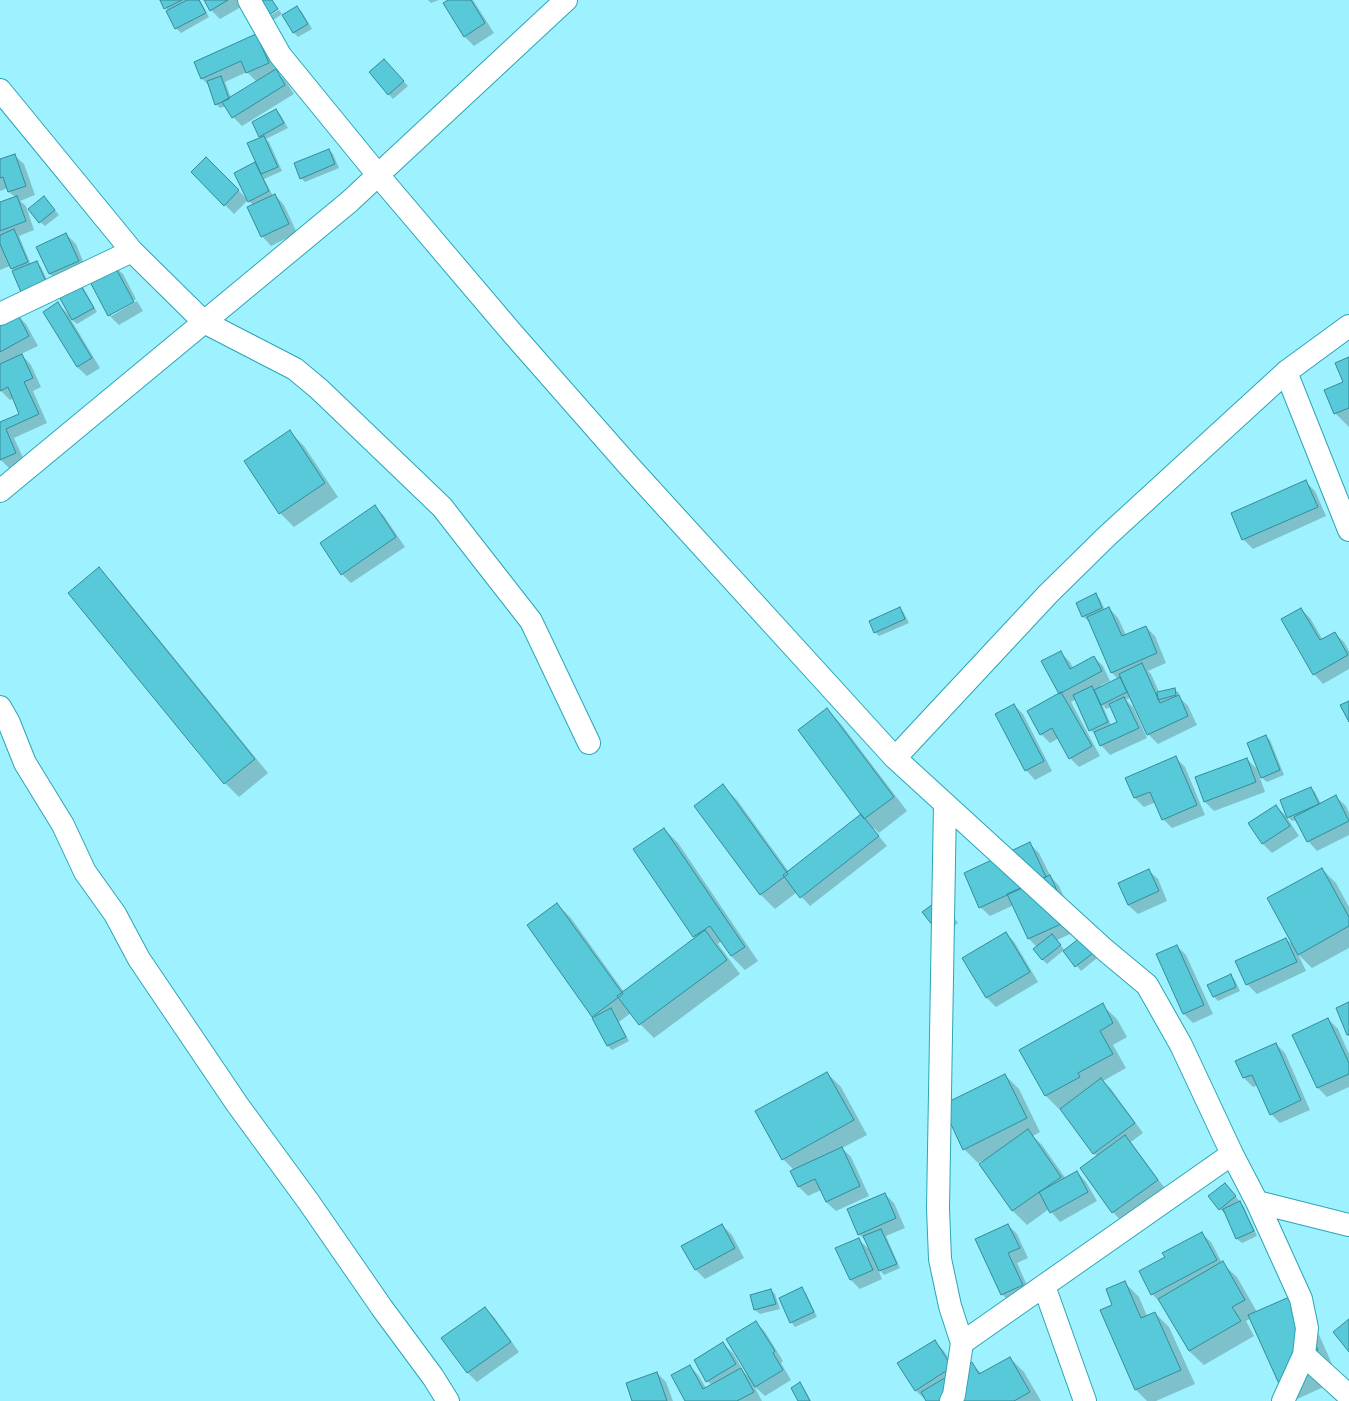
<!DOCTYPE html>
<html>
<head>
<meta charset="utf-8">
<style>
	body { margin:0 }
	canvas { display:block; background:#9ef1fe }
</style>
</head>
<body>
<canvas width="1349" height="1401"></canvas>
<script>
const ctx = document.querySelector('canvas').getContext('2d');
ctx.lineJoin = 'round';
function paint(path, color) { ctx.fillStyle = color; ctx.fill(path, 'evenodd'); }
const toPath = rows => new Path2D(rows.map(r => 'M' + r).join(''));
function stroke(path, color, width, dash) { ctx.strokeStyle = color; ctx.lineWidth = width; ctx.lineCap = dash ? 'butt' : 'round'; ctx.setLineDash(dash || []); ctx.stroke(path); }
paint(toPath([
	[161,0,200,0,209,17,181,33,176,28,168,11],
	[205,0,237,0,241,7,220,19,211,10],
	[428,0,439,0,431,3],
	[450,0,473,0,494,33,474,46,464,36],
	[297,7,302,12,312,29,298,37,294,33],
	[279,10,282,14,269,23,265,19],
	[255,35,265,45,277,72,285,80,294,94,242,126,233,117,226,106,220,108,216,104,210,86,202,79,195,62],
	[247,72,257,82,231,98,225,82],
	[388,64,408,86,393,99,370,73],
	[276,110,280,114,288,128,266,139,269,142,282,171,264,179,273,196,275,195,284,205,297,233,271,246,262,236,253,205,249,201,235,173,257,163,262,138,260,136],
	[329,150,333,154,339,168,305,182,301,178],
	[14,155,24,164,35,195,20,201,26,206,34,230,19,236,31,265,37,262,41,267,50,286,14,272,10,266,0,270,0,203,15,197,9,192,8,188,0,191,0,160],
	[206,158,248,200,234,214,192,172],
	[48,202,59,215,45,226,40,222],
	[66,234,76,244,87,271,59,283,50,274,37,247],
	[113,265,123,274,136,299,111,313,111,316,137,301,143,311,119,325,109,315],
	[83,287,97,312,77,324,70,318,100,368,87,376,77,367,58,304,70,316,59,293],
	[16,314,26,324,38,346,21,354,31,365,41,387,33,391,47,423,14,438,25,462,10,469,0,459,0,421,1,423,21,414,14,398,10,400,0,390,0,323],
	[1349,358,1349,427,1335,413,1345,382],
	[290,432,304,446,338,497,294,527,280,513],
	[1306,482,1315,491,1326,516,1253,549,1243,539],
	[375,507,384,516,405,547,351,583,342,574],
	[99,569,113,583,268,773,239,797,225,783],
	[1096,595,1100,599,1105,610,1109,608,1118,618,1126,635,1146,627,1155,636,1166,663,1148,671,1151,674,1159,692,1174,689,1179,693,1180,698,1188,706,1197,725,1158,744,1148,734,1131,697,1126,700,1133,707,1147,738,1110,755,1101,745,1096,734,1095,734,1090,730,1076,699,1071,702,1100,756,1079,767,1070,758,1059,738,1050,743,1041,734,1060,694,1060,652,1070,662,1073,668,1094,657,1103,666,1110,681,1101,685,1102,687,1118,679,1112,673,1089,620,1088,621,1083,616],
	[1102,704,1106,709,1111,707,1118,722,1111,725],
	[900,608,904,613,909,623,879,636,875,632],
	[1301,609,1310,618,1323,640,1335,633,1344,642,1349,651,1349,669,1323,684,1314,674],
	[1014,705,1023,714,1052,771,1035,780,1026,770],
	[827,709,841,724,907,811,879,833,874,828,873,829,887,846,810,906,797,892,775,909,761,895,723,786,737,800,789,872,862,815],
	[1265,736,1270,740,1284,775,1267,782,1262,778,1248,743],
	[1176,758,1185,767,1205,815,1172,828,1163,819,1156,802,1144,807,1135,798],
	[1247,759,1257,769,1265,792,1214,811,1205,802,1196,778],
	[1311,788,1315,792,1321,804,1336,797,1346,806,1349,813,1349,835,1317,851,1308,841,1297,820,1292,821,1288,817],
	[1276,806,1286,816,1299,836,1272,853,1263,844,1250,824],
	[664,829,678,843,758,961,745,970,731,956,721,941,718,944,740,974,654,1038,640,1024,631,1013,619,1022,629,1041,612,1050,608,1046,594,1018,595,1017,557,904,571,918,624,992,695,938,634,849],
	[1030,844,1039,853,1051,877,1059,886,1079,930,1057,940,1065,951,1085,943,1097,958,1081,971,1064,950,1047,964,1042,959,1037,947,1029,939,1014,905,990,916,980,907],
	[1322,869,1336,883,1349,907,1349,948,1312,968,1298,954,1306,971,1257,994,1247,984,1286,939,1294,946],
	[1148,870,1158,879,1167,901,1138,914,1128,905],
	[944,905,958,923,942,935],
	[1006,933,1015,943,1038,982,996,1007,987,998,964,958],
	[1177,946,1186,955,1213,1014,1193,1023,1184,1014],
	[1231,976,1235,980,1240,991,1218,1001,1214,997,1209,985],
	[1102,1005,1117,1019,1127,1037,1113,1045,1126,1068,1103,1081,1111,1089,1143,1133,1131,1142,1166,1190,1122,1222,1113,1212,1097,1157,1061,1109,1060,1110,1046,1096,1021,1051],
	[1328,1019,1338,1029,1349,1054,1349,1087,1327,1097,1318,1088,1294,1035],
	[1276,1044,1285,1053,1310,1110,1280,1123,1271,1114,1258,1085,1253,1087,1244,1078,1236,1061],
	[827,1073,841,1087,867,1135,842,1148,851,1157,869,1196,836,1211,826,1202,821,1190,808,1196,798,1186,794,1170,783,1159],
	[1005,1075,1019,1089,1040,1132,1033,1136,1042,1145,1066,1179,1077,1172,1086,1182,1097,1201,1060,1222,1049,1209,1027,1225,1013,1211,980,1164,985,1161,984,1160,978,1163,964,1149],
	[1229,1188,1244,1207,1257,1236,1242,1243,1237,1239,1225,1212,1224,1213,1220,1209],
	[885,1194,894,1203,905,1228,886,1236,900,1268,884,1275,877,1267,882,1279,860,1289,851,1280,837,1248,858,1239,871,1251,867,1242,859,1234],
	[722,1225,732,1235,744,1258,705,1279,695,1269],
	[1008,1225,1017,1234,1028,1258,1017,1263,1031,1294,1011,1304,1002,1294],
	[1201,1233,1211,1242,1222,1263,1237,1277,1257,1312,1308,1310,1332,1364,1323,1368,1330,1384,1295,1400,1251,1318,1246,1321,1254,1336,1204,1365,1189,1351,1161,1303,1152,1294,1166,1258],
	[1124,1282,1139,1297,1147,1316,1155,1313,1169,1327,1195,1384,1156,1401,1147,1401,1136,1390,1114,1305],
	[802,1289,806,1293,817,1317,795,1327,791,1322],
	[771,1290,775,1294,780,1309,760,1314,755,1310,751,1295],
	[485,1308,494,1317,519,1352,477,1382,468,1373,443,1338],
	[756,1322,765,1332,783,1361,781,1363,791,1380,765,1396,754,1386,762,1401,686,1401,690,1366,699,1376,706,1388,712,1385,707,1381,723,1344,733,1353,744,1372,749,1377],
	[935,1342,944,1351,957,1372,972,1364,982,1374,1010,1358,1024,1372,1041,1401,927,1401,915,1390],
	[657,1373,666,1382,673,1401,633,1401],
	[800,1384,804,1388,811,1401,800,1401]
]), '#0003');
const building = toPath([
	[160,0,182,0,164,9,160,0],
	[187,0,199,0,206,13,175,29,166,11,187,0],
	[204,0,228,0,210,11,204,0],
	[257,0,272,0,278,9,263,19,257,0],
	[448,0,471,0,485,23,464,37,443,3,448,0],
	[297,6,308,24,293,33,282,15,297,6],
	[256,34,269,63,246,73,241,61,201,79,194,62,256,34],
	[384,59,404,81,388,95,369,72,384,59],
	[276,69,285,85,232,118,222,102,276,69],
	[221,76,229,99,215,105,207,81,221,76],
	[276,109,284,123,259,137,252,122,276,109],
	[264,136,278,167,261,174,247,143,264,136],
	[329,149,335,164,300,179,294,163,329,149],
	[15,154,26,186,8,192,3,177,0,178,0,159,15,154],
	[206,157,239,190,224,206,191,172,206,157],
	[255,162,269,191,248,202,234,173,255,162],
	[275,194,289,224,261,237,247,207,275,194],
	[17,196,26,221,0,231,0,202,17,196],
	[44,196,55,210,39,223,28,209,44,196],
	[14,229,28,262,11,269,0,244,0,235,14,229],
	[66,233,79,261,49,274,36,247,66,233],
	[37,261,46,282,21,292,12,271,37,261],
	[113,263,134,302,108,316,88,278,113,263],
	[78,281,94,308,72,320,57,293,78,281],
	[58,302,92,358,77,367,43,312,58,302],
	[17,313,29,336,0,352,0,322,17,313],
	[22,354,33,378,24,382,39,414,6,429,16,453,0,460,0,422,19,414,8,387,0,391,0,364,22,354],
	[1349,357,1349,408,1334,414,1324,390,1343,382,1335,363,1349,357],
	[290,430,325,483,279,514,244,461,290,430],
	[1306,480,1318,507,1242,540,1231,513,1306,480],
	[375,505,396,537,341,575,320,543,375,505],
	[99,567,255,759,224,784,68,593,99,567],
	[1096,593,1102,608,1082,617,1076,603,1096,593],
	[900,607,905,619,874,633,869,621,900,607],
	[1109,607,1122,636,1146,626,1157,653,1111,673,1087,617,1109,607],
	[1301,608,1320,640,1335,632,1348,655,1313,675,1281,619,1301,608],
	[1061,651,1070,669,1094,656,1102,671,1059,694,1041,661,1061,651],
	[1142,663,1160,703,1179,695,1188,716,1147,735,1119,674,1142,663],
	[1120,677,1127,692,1101,705,1094,690,1120,677],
	[1092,686,1108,722,1089,731,1073,695,1092,686],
	[1175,688,1176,695,1158,700,1157,692,1175,688],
	[1061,692,1092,746,1069,759,1052,728,1040,735,1027,711,1061,692],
	[1124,697,1139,728,1100,746,1094,732,1117,722,1109,704,1124,697],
	[1349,701,1349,722,1340,705,1349,701],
	[1014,704,1044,761,1025,771,995,714,1014,704],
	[827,708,894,797,864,819,798,730,827,708],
	[1266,735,1280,770,1261,778,1247,743,1266,735],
	[1176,756,1197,805,1162,820,1150,792,1134,798,1125,778,1176,756],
	[1247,758,1256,782,1204,802,1195,777,1247,758],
	[723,784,788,874,760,895,694,806,723,784],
	[1311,787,1319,804,1287,818,1280,800,1311,787],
	[1336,795,1349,821,1307,842,1294,817,1336,795],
	[1276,805,1290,826,1262,844,1248,823,1276,805],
	[861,814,879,836,800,898,783,875,861,814],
	[664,828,745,947,731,956,710,926,693,937,633,849,664,828],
	[1030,842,1046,877,979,908,964,873,1030,842],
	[1322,868,1349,917,1349,926,1298,955,1267,898,1322,868],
	[1149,869,1159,891,1128,905,1118,883,1149,869],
	[1050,875,1070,920,1028,939,1007,894,1050,875],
	[940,899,937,931,922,912,940,899],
	[557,903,623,994,592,1017,527,925,557,903],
	[705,930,727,960,639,1025,617,996,705,930],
	[1006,932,1030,972,986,998,962,958,1006,932],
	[1052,934,1061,945,1042,960,1033,949,1052,934],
	[1081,937,1093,953,1075,967,1063,951,1081,937],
	[1286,938,1297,962,1246,985,1235,961,1286,938],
	[1177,945,1204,1005,1183,1014,1156,954,1177,945],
	[1231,974,1236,987,1213,997,1207,985,1231,974],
	[1349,1002,1349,1035,1347,1035,1336,1008,1349,1002],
	[1103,1003,1113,1023,1100,1031,1113,1054,1078,1073,1080,1077,1045,1096,1019,1050,1103,1003],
	[611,1008,626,1037,607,1046,592,1018,611,1008],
	[1328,1018,1349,1063,1349,1074,1317,1088,1292,1035,1328,1018],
	[1276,1043,1301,1100,1270,1115,1252,1075,1243,1078,1235,1061,1276,1043],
	[827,1072,854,1120,782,1160,755,1111,827,1072],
	[1005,1074,1027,1118,963,1150,942,1105,1005,1074],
	[1101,1078,1135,1123,1093,1154,1060,1109,1101,1078],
	[1028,1129,1061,1177,1012,1211,979,1164,1028,1129],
	[1125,1135,1158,1180,1112,1213,1080,1168,1125,1135],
	[842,1147,860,1186,826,1202,815,1179,798,1187,790,1171,842,1147],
	[1077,1171,1088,1192,1050,1213,1039,1192,1077,1171],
	[1225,1183,1236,1196,1219,1210,1208,1196,1225,1183],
	[885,1193,896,1218,858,1235,847,1209,885,1193],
	[1240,1201,1254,1231,1236,1239,1223,1209,1240,1201],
	[722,1224,735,1248,695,1270,681,1246,722,1224],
	[1008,1224,1020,1248,1008,1253,1023,1285,1001,1295,975,1239,1008,1224],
	[881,1229,897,1264,879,1271,863,1236,881,1229],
	[1202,1232,1217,1260,1151,1295,1139,1271,1165,1257,1162,1253,1202,1232],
	[859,1238,873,1270,850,1280,835,1248,859,1238],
	[1223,1261,1245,1300,1232,1307,1241,1321,1189,1351,1158,1299,1223,1261],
	[1125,1281,1141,1318,1155,1312,1181,1370,1135,1390,1100,1310,1112,1305,1106,1289,1125,1281],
	[802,1287,814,1312,790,1323,779,1298,802,1287],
	[771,1289,776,1304,754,1310,750,1295,771,1289],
	[1294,1295,1318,1350,1309,1354,1316,1370,1280,1386,1248,1315,1294,1295],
	[485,1307,511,1342,467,1373,441,1338,485,1307],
	[1349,1319,1349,1352,1333,1332,1349,1319],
	[756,1321,775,1351,773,1353,783,1370,755,1387,726,1339,756,1321],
	[935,1340,952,1367,915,1391,897,1363,935,1340],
	[723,1342,736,1364,706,1382,694,1360,723,1342],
	[1010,1357,1030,1392,1014,1401,926,1401,921,1392,972,1362,979,1374,1010,1357],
	[690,1365,703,1389,741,1368,754,1392,737,1401,685,1401,671,1375,690,1365],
	[657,1372,667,1401,632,1401,626,1383,657,1372],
	[800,1382,810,1401,798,1401,791,1388,800,1382]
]);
paint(building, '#58c9d9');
stroke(building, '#358b98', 1);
const minor = toPath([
	[249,0,280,55,378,175,513,334,629,466,895,758,1105,950,1147,985,1181,1045,1232,1154,1257,1202,1301,1299,1307,1328,1304,1355,1283,1401],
	[0,90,132,251,204,322,295,369,319,389,442,507,531,621,589,743],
	[0,314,132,251],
	[1286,372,1349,530],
	[0,491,349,202,566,0],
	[0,707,9,723,25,763,63,825,85,872,115,914,139,959,237,1104,308,1201,382,1308,433,1377,448,1401],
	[895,758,1048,594,1107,536,1286,372,1349,326],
	[945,804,938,1208,940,1259,950,1306,962,1343,954,1395,951,1401],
	[1257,1202,1349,1225],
	[1044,1286,1085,1401],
	[962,1343,1232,1154],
	[1304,1355,1349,1396]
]);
stroke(minor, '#2ca5b5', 24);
stroke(minor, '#fff', 22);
</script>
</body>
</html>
